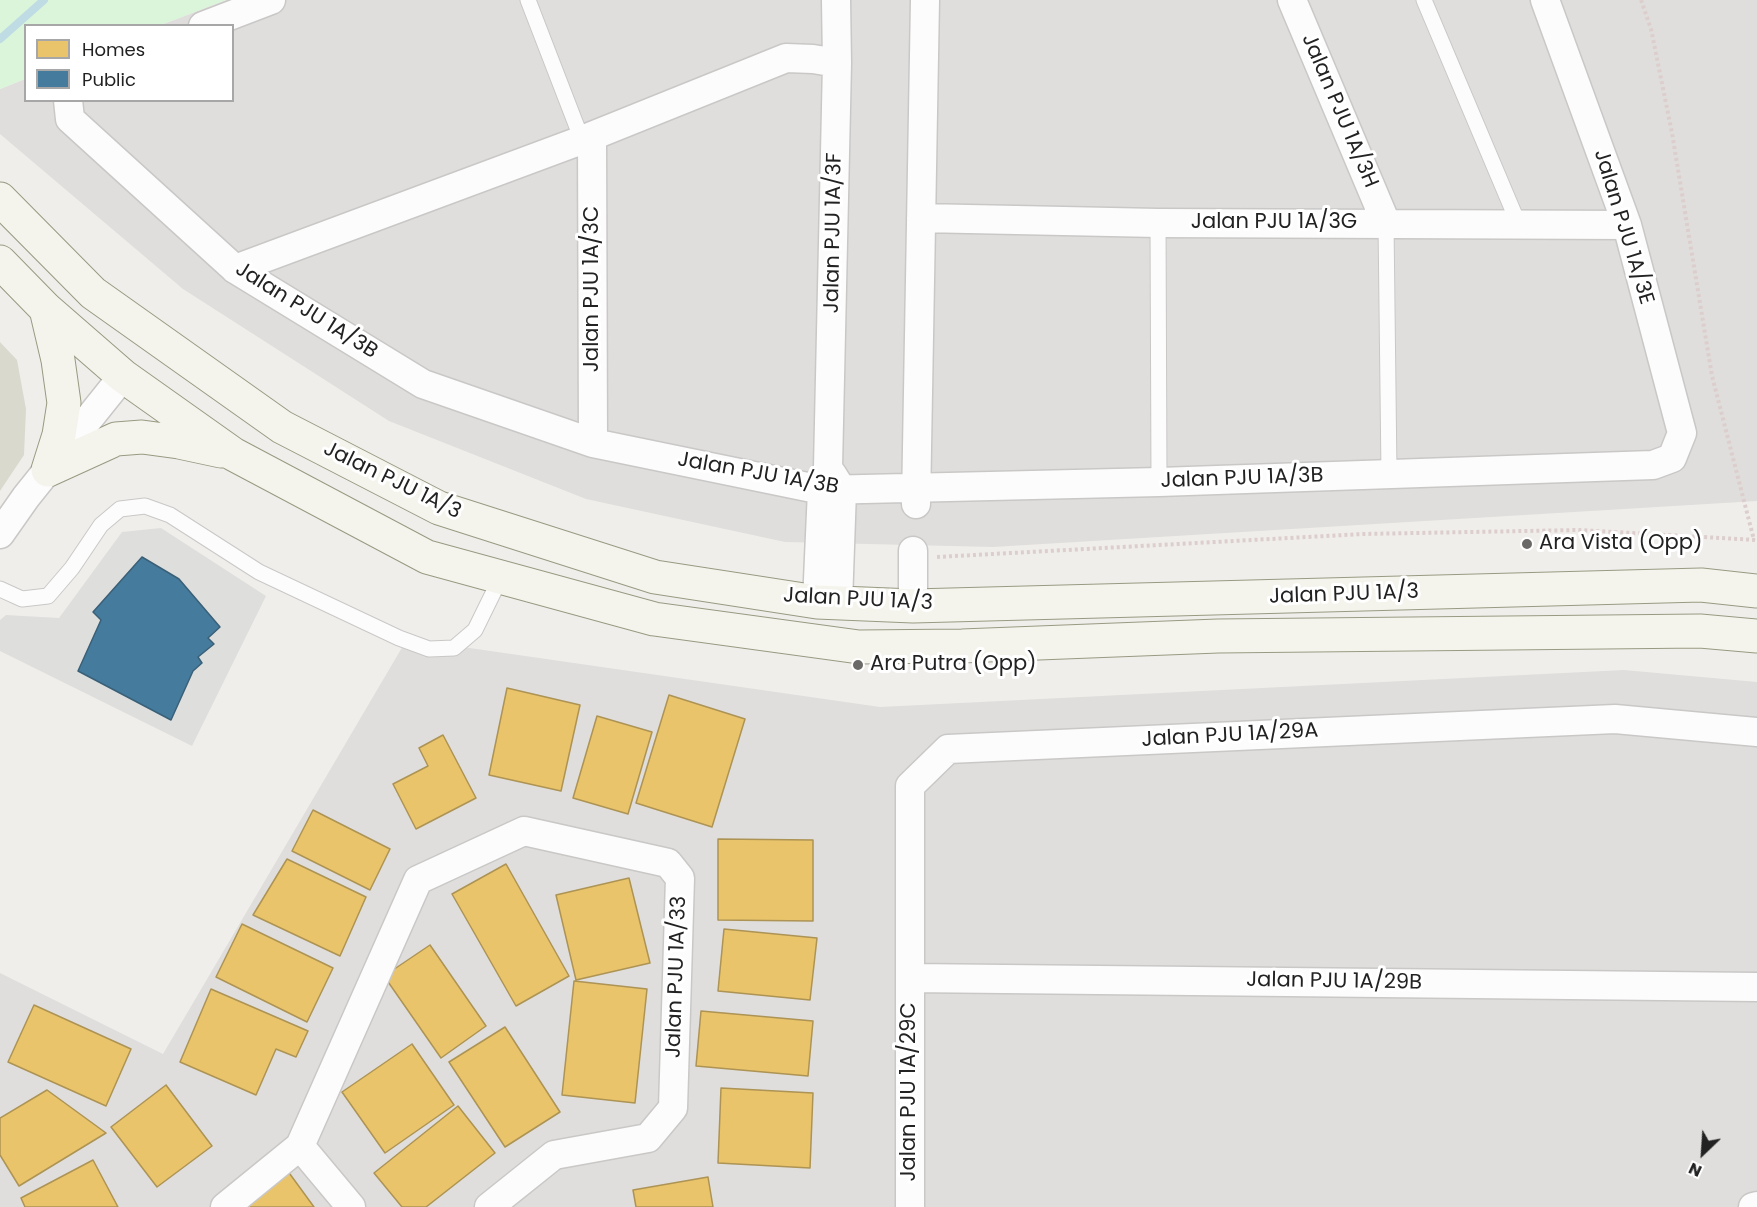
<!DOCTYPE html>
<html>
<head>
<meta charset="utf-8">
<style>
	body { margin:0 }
	#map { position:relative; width:1757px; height:1207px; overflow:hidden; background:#f0eeeb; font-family:Poppins,sans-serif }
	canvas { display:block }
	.legend { position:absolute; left:24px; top:24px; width:210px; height:78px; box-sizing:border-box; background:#fff; border:2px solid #a7a7a7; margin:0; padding:8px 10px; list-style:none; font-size:18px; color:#222 }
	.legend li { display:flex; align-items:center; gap:12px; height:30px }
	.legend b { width:30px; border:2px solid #a7a7a7 }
	.north { position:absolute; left:1673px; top:1123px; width:60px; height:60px; -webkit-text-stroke:4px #fff; paint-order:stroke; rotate:205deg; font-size:16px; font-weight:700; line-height:24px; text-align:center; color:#222 }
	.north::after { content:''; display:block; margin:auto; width:21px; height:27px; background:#222; clip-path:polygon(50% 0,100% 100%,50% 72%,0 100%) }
</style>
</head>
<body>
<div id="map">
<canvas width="1757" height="1207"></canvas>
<ul class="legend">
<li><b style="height:16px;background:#e9c46a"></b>Homes</li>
<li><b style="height:16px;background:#457b9d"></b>Public</li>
</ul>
<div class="north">N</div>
</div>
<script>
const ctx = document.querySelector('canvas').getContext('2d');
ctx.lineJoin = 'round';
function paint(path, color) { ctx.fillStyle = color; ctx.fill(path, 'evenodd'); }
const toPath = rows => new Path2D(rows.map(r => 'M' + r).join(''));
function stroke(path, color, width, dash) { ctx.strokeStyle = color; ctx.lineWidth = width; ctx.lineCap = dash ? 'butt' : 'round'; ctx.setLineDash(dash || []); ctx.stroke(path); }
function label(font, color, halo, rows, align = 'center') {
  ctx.font = font + ' Poppins,sans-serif'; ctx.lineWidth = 6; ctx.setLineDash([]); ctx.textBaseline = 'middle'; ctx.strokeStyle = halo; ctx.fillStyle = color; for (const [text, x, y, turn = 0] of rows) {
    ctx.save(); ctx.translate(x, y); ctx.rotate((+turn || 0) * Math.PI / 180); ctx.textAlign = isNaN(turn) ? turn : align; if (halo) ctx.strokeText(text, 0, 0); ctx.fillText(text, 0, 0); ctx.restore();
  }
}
paint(toPath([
	[226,0,1757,0,1757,501,993,547,785,542,586,499,389,421,183,289,0,134,0,89,25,79,26,100,232,100,232,26,161,25],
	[407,639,880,707,1624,670,1757,682,1757,1207,0,1207,0,973,163,1054]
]), '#dfdedc');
paint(toPath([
	[161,528,266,596,192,746,0,651,0,620,6,615,59,618,122,532]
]), '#dededc');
paint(toPath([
	[0,342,17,360,26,409,24,455,0,491]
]), '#d9d9cd');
paint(toPath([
	[0,0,226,0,161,25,26,26,25,79,0,89]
]), '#daf5da');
const homes = toPath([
	[507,688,580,705,561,791,489,775,507,688],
	[669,695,745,719,712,827,636,803,669,695],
	[597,716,652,732,628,814,573,798,597,716],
	[443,735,476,798,416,829,393,784,428,766,419,748,443,735],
	[313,810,390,849,370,890,292,851,313,810],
	[718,839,813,840,813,921,718,920,718,839],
	[287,859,366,897,340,956,253,915,287,859],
	[506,864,569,976,516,1006,452,894,506,864],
	[629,878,650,963,576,980,556,895,629,878],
	[242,924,333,968,307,1022,216,977,242,924],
	[724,929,817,938,810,1000,718,991,724,929],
	[430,945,486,1026,441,1058,384,976,430,945],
	[574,981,647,989,635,1103,562,1095,574,981],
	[211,989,308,1031,296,1057,276,1049,256,1095,180,1062,211,989],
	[34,1005,131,1049,106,1106,8,1062,34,1005],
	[701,1011,813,1021,808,1076,696,1066,701,1011],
	[505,1027,560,1112,505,1147,449,1062,505,1027],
	[412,1044,454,1105,385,1153,342,1092,412,1044],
	[166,1085,212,1146,157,1187,111,1127,166,1085],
	[721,1088,813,1093,810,1168,718,1163,721,1088],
	[47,1090,106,1133,19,1186,0,1155,0,1118,47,1090],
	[458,1106,495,1153,426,1207,402,1207,374,1173,458,1106],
	[93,1160,118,1207,25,1207,21,1198,93,1160],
	[287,1170,314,1207,238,1207,287,1170],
	[708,1177,713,1207,636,1207,633,1190,708,1177]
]);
paint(homes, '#e9c46a');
stroke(homes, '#ad9354', 1.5);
const public = toPath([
	[142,557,179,579,220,627,208,638,214,644,198,657,202,663,193,671,171,720,78,671,101,620,93,612,142,557]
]);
paint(public, '#457b9d');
stroke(public, '#3a6078', 1.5);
stroke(toPath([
	[0,39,44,0]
]), '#bfdbe3', 8);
const lane = toPath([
	[528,0,582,140],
	[1424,0,1519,225],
	[1158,223,1159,482],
	[1386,223,1389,474],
	[0,589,22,599,48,596,72,568,101,525,120,509,145,506,170,515,259,572,399,638,429,649,454,648,475,630,501,577]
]);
const street = toPath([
	[1292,0,1386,223],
	[203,26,271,0],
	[68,100,70,119,235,269,423,384,593,443,822,490,1159,482,1653,465,1672,458,1682,433,1627,225,1545,0],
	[592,136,593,443],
	[921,218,1158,223,1627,225],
	[235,269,582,140,786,58,813,59,837,63],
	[832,474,842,490,838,603],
	[916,504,925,0],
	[0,534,26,497,123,376],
	[817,602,822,490,828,467,837,63,836,0],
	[913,606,913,551],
	[910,978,1757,987],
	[300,1146,351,1207],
	[225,1207,300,1146,418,880,524,831,668,863,680,878,673,1108,648,1138,554,1155,489,1207],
	[910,1207,910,786,948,749,1615,719,1757,732],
	[1753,1207,1757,1206]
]);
const secondary = toPath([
	[0,199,93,293,282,427,439,508,655,577,817,602,913,606,1701,585,1757,591],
	[0,262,46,309,123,376,233,454,427,557,654,619,859,647,962,646,1218,636,1700,631,1757,636],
	[46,309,58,360,64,403,59,435,48,470],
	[48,470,116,439,142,437,179,442,221,451]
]);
stroke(lane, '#c9c8c7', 17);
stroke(street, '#c9c8c7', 31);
stroke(secondary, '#999a82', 35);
stroke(toPath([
	[1641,0,1651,29,1672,133,1712,376,1754,540],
	[937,557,1363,534,1578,530,1757,540]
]), '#dccecd', 4, [3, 3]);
stroke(lane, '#fdfcfc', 15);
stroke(street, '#fdfcfc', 28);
stroke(secondary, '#f4f4ed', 33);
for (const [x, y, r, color] of [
	[1527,544,6,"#6a6968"],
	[858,665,6,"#6a6968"]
]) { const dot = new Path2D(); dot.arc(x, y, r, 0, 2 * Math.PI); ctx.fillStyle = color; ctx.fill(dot); stroke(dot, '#fff', 2); }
label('21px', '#222', '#fff', [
	["Jalan PJU 1A/3H",1339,111,67],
	["Jalan PJU 1A/3G",1274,223],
	["Jalan PJU 1A/3E",1623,227,73],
	["Jalan PJU 1A/3F",834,233,-89],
	["Jalan PJU 1A/3C",593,289,-90],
	["Jalan PJU 1A/3B",306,311,32],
	["Jalan PJU 1A/3B",758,474,10],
	["Jalan PJU 1A/3B",1242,479,-2],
	["Jalan PJU 1A/3",392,481,26],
	["Jalan PJU 1A/3",1344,595,-2],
	["Jalan PJU 1A/3",858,600,3],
	["Jalan PJU 1A/29A",1230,736,-3],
	["Jalan PJU 1A/33",677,977,-88],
	["Jalan PJU 1A/29B",1334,982,1],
	["Jalan PJU 1A/29C",910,1092,-90]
]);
label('21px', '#222', '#fff', [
	["Ara Vista (Opp)",1539,544],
	["Ara Putra (Opp)",870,665]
], 'left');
</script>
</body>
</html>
